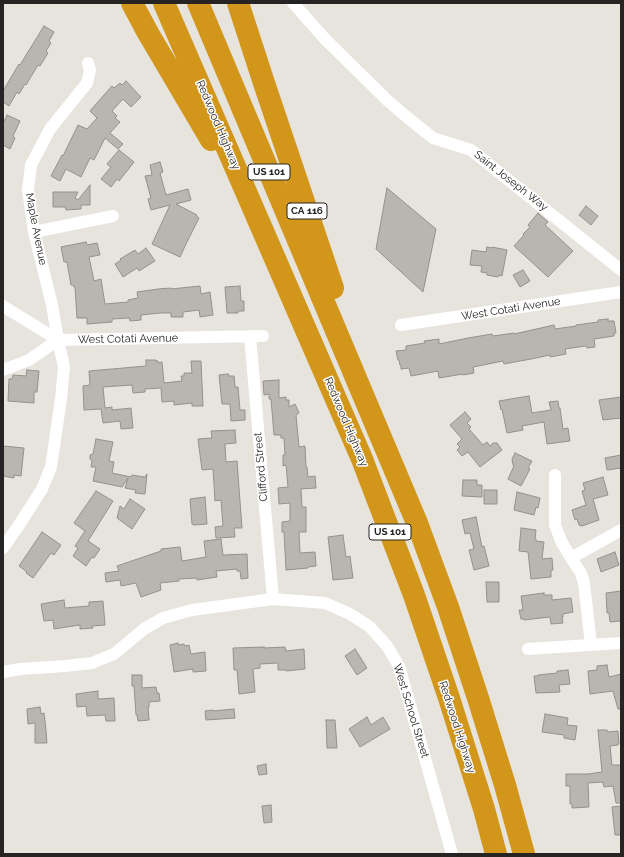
<!DOCTYPE html>
<html>
<head>
<meta charset="utf-8">
<style>
	body { margin:0 }
	#map { position:relative; width:624px; height:857px; overflow:hidden; background:#e7e3dd; font-family:Raleway,sans-serif }
	canvas { display:block }
	.frame { position:absolute; inset:0; border:4px solid #262422; pointer-events:none }
</style>
</head>
<body>
<div id="map">
<canvas width="624" height="857"></canvas>
<div class="frame"></div>
</div>
<script>
const ctx = document.querySelector('canvas').getContext('2d');
ctx.lineJoin = 'round';
function paint(path, color) { ctx.fillStyle = color; ctx.fill(path, 'evenodd'); }
const toPath = rows => new Path2D(rows.map(r => 'M' + r).join(''));
function stroke(path, color, width, dash) { ctx.strokeStyle = color; ctx.lineWidth = width; ctx.lineCap = dash ? 'butt' : 'round'; ctx.setLineDash(dash || []); ctx.stroke(path); }
function label(font, color, halo, rows, align = 'center') {
  ctx.font = font + ' Raleway,sans-serif'; ctx.lineWidth = 3; ctx.setLineDash([]); ctx.textBaseline = 'middle'; ctx.strokeStyle = halo; ctx.fillStyle = color; for (const [text, x, y, turn = 0] of rows) {
    ctx.save(); ctx.translate(x, y); ctx.rotate((+turn || 0) * Math.PI / 180); ctx.textAlign = isNaN(turn) ? turn : align; if (halo) ctx.strokeText(text, 0, 0); ctx.fillText(text, 0, 0); ctx.restore();
  }
}
const building = toPath([
	[44,26,54,32,49,41,51,43,46,51,48,53,40,66,38,65,26,85,25,84,19,94,17,92,9,106,3,102,3,91,19,64,20,65,44,26],
	[126,81,141,97,131,107,123,99,112,111,117,116,115,118,120,122,110,133,123,144,118,149,105,138,94,160,90,158,81,177,66,169,60,181,51,176,62,155,63,156,78,125,87,129,97,118,90,111,104,95,112,86,114,88,120,83,122,85,126,81],
	[7,115,20,121,13,136,15,138,10,149,3,145,3,124,7,115],
	[119,150,134,162,119,181,117,179,111,187,101,179,111,167,107,164,119,150],
	[160,162,163,172,160,173,166,195,188,189,191,200,176,204,197,215,196,216,199,218,186,244,180,257,152,244,170,205,151,210,148,199,151,198,145,176,152,175,150,165,160,162],
	[90,185,90,205,81,205,81,209,66,210,65,207,53,207,53,192,78,192,75,198,78,200,90,185],
	[387,188,436,229,423,292,376,249,387,188],
	[586,206,598,216,591,225,579,215,586,206],
	[538,213,548,222,545,225,573,251,548,277,514,246,524,235,523,234,530,227,528,225,538,213],
	[86,242,87,245,97,243,100,255,89,257,94,281,101,279,105,304,128,302,128,300,138,298,137,292,158,289,171,288,171,289,200,286,201,294,210,292,213,315,200,317,199,310,183,312,183,317,171,317,171,313,160,313,141,315,141,320,130,321,129,318,112,319,112,322,87,324,87,318,77,318,75,287,74,287,73,285,71,285,67,262,64,262,61,247,86,242],
	[487,247,492,248,492,247,507,250,502,276,499,275,498,277,487,275,487,273,481,272,482,266,470,265,472,250,486,252,487,247],
	[146,248,155,261,139,271,137,268,123,277,115,264,121,260,120,259,135,250,138,254,146,248],
	[523,270,530,281,520,287,513,275,523,270],
	[240,286,241,301,244,301,244,311,238,311,238,313,227,313,225,287,240,286],
	[608,319,608,321,614,321,616,333,614,333,614,336,594,339,595,347,587,348,586,346,565,349,566,354,550,357,550,355,531,359,504,364,503,361,473,367,474,373,463,375,463,374,439,378,438,371,411,376,409,368,401,369,401,365,400,365,399,360,398,360,396,351,406,350,406,346,425,343,424,341,439,339,439,344,468,338,492,334,493,336,514,333,514,334,554,325,555,329,576,326,576,325,598,322,598,320,608,319],
	[146,360,156,360,156,361,158,361,158,363,162,362,164,383,182,381,181,376,184,376,184,373,192,373,191,361,201,361,203,406,192,406,192,403,174,405,174,401,162,402,161,388,145,389,145,392,133,393,132,385,103,387,105,408,112,407,112,410,131,408,133,428,121,429,120,421,103,423,101,409,84,410,83,386,90,385,89,371,146,366,146,360],
	[27,370,39,371,37,392,34,392,34,403,8,401,9,379,12,379,13,375,26,376,27,370],
	[228,374,229,376,234,376,235,387,238,387,240,410,245,410,245,420,231,421,230,404,222,404,219,375,228,374],
	[279,380,279,398,286,397,286,400,289,400,289,407,295,404,299,413,296,415,299,447,305,446,306,467,307,467,308,477,315,476,316,488,301,489,302,507,306,507,306,532,299,532,300,553,315,552,316,566,308,567,308,568,286,570,284,532,282,532,282,522,290,521,290,503,279,504,278,488,288,487,286,465,283,466,283,455,285,455,284,438,281,438,281,435,274,435,271,399,269,399,269,394,264,395,263,381,279,380],
	[529,396,532,413,551,410,549,402,558,401,559,408,560,408,563,429,568,428,570,441,547,444,544,422,522,426,523,430,507,433,502,409,501,410,499,401,529,396],
	[621,397,621,418,603,420,599,400,621,397],
	[465,412,471,419,467,423,471,427,469,429,483,445,487,442,490,446,493,443,497,443,502,450,480,467,468,452,462,456,457,450,460,447,457,444,462,439,450,425,465,412],
	[235,430,236,443,225,444,226,462,237,461,242,528,234,528,235,537,216,538,215,527,223,526,221,500,215,501,213,469,202,470,198,439,212,438,211,431,235,430],
	[96,439,113,442,109,461,114,462,112,473,131,477,132,475,144,477,144,478,147,474,145,494,135,493,136,490,125,488,128,478,122,487,93,481,96,467,91,467,92,461,90,459,90,455,93,454,96,439],
	[3,446,24,448,21,476,14,475,14,478,3,476,3,446],
	[515,453,532,461,528,468,530,469,521,486,508,479,514,466,513,465,512,459,515,453],
	[621,455,621,468,607,470,605,458,621,455],
	[603,477,608,495,593,499,599,520,582,526,579,525,577,519,575,520,572,510,586,505,582,491,585,490,583,483,603,477],
	[463,480,477,480,477,485,482,485,482,497,462,496,463,480],
	[484,490,497,490,497,504,484,504,484,490],
	[96,491,113,501,88,541,100,549,94,558,92,557,86,566,73,556,78,548,75,546,85,531,74,523,96,491],
	[517,492,540,498,538,508,536,507,534,515,514,510,517,492],
	[205,497,207,524,194,525,192,524,190,499,205,497],
	[130,499,145,509,132,529,117,518,120,506,124,509,130,499],
	[476,517,482,547,484,546,489,566,474,570,469,550,474,549,470,533,465,534,462,520,476,517],
	[521,528,536,530,535,539,536,539,536,541,544,542,542,559,552,558,553,570,551,570,551,577,531,579,528,552,519,551,521,528],
	[42,532,61,545,54,555,51,553,33,578,26,573,27,572,19,566,42,532],
	[343,535,346,557,350,556,353,578,333,580,328,537,343,535],
	[221,539,223,555,247,554,248,578,241,579,240,571,237,571,237,569,216,571,217,577,197,580,197,578,179,579,179,581,160,583,161,590,141,597,136,583,121,586,120,580,106,582,105,573,119,571,117,566,161,551,161,549,180,547,182,561,206,557,204,541,221,539],
	[615,552,619,565,601,572,597,559,615,552],
	[486,582,499,582,499,602,487,602,486,582],
	[621,591,621,621,610,622,609,613,607,613,606,593,621,591],
	[544,593,544,595,552,595,552,600,571,598,573,612,563,614,563,617,562,617,563,623,551,624,550,617,524,620,524,619,521,619,519,610,523,610,521,596,544,593],
	[64,600,65,608,89,606,89,602,103,601,105,625,92,626,93,628,80,629,80,625,54,629,53,620,44,621,41,604,64,600],
	[178,643,178,645,184,644,185,646,189,645,191,654,205,652,206,671,193,672,193,669,174,672,170,645,178,643],
	[264,647,264,648,285,647,286,651,304,649,305,669,286,671,285,670,278,670,278,663,260,664,260,668,253,669,255,692,239,694,237,670,234,670,233,648,264,647],
	[355,649,367,668,357,675,345,656,355,649],
	[607,665,609,677,621,674,621,709,618,709,613,691,590,694,588,671,597,670,597,666,607,665],
	[568,670,570,684,559,685,560,692,536,693,534,676,538,676,538,675,557,673,557,671,568,670],
	[132,675,142,675,142,688,156,687,157,693,159,693,160,701,149,702,149,707,148,707,149,720,138,721,137,715,136,715,134,686,132,686,132,675],
	[98,691,98,699,114,698,115,721,106,721,105,715,87,716,86,706,77,707,76,694,98,691],
	[40,707,41,714,44,713,46,730,47,743,35,743,35,723,28,724,27,709,40,707],
	[234,709,235,718,206,720,205,711,213,710,213,711,234,709],
	[545,714,568,718,567,725,577,726,575,740,564,738,564,735,542,732,545,714],
	[367,717,371,725,383,717,390,729,360,747,349,729,367,717],
	[326,720,335,720,337,748,327,748,326,720],
	[598,730,607,730,608,732,618,731,619,744,618,744,618,745,610,746,612,765,621,765,621,803,616,803,613,786,604,787,603,782,588,783,589,807,572,808,572,804,570,804,570,786,566,786,566,774,588,774,602,772,598,730],
	[266,764,267,774,259,775,257,766,266,764],
	[271,805,272,822,264,823,262,806,271,805],
	[621,806,621,835,615,835,612,807,621,806]
]);
paint(building, '#b9b5b0');
stroke(building, '#94918c', 1);
stroke(toPath([
	[293,3,325,39,388,101,408,118,433,138,471,150,621,270],
	[34,232,113,216],
	[3,306,58,340,263,336],
	[401,325,621,292],
	[250,336,273,599],
	[3,370,29,360,58,340],
	[555,475,555,525,561,541,571,558,581,573,584,583,591,645],
	[3,548,19,525,42,489,51,467,61,399,64,367,58,340,52,305,34,232,28,190,31,165,50,129,87,83,90,70,88,63],
	[571,558,621,530],
	[528,649,621,643],
	[3,672,20,669,65,666,92,663,114,654,144,629,163,618,192,610,273,599,325,603,350,614,370,627,387,646,399,666,452,854]
]), '#fff', 12);
stroke(toPath([
	[132,3,148,33,211,140],
	[164,3,362,459,414,595,449,698,484,809,496,854],
	[198,3,417,523,448,607,478,698,505,785,524,854],
	[238,3,264,83,333,288]
]), '#d2961b', 22);
for (const [x, y, w] of [
	[269,172,42],
	[307,211,40],
	[390,532,42]
]) { const box = new Path2D(); box.roundRect(x - w / 2, y - 8, w, 16, 3); ctx.fillStyle = '#fff'; ctx.fill(box); stroke(box, '#262422', 1); }
label('bold 10px', '#262422', null, [
	["US 101",269,172],
	["CA 116",307,211],
	["US 101",390,532]
]);
label('11px', '#262422', '#fff', [
	["Redwood Highway",218,125,67],
	["Saint Joseph Way",511,181,38],
	["Maple Avenue",36,229,79],
	["West Cotati Avenue",511,309,-9],
	["West Cotati Avenue",128,339,-1],
	["Redwood Highway",346,422,67],
	["Clifford Street",261,467,-95],
	["West School Street",411,711,73],
	["Redwood Highway",457,727,72]
]);
</script>
</body>
</html>
